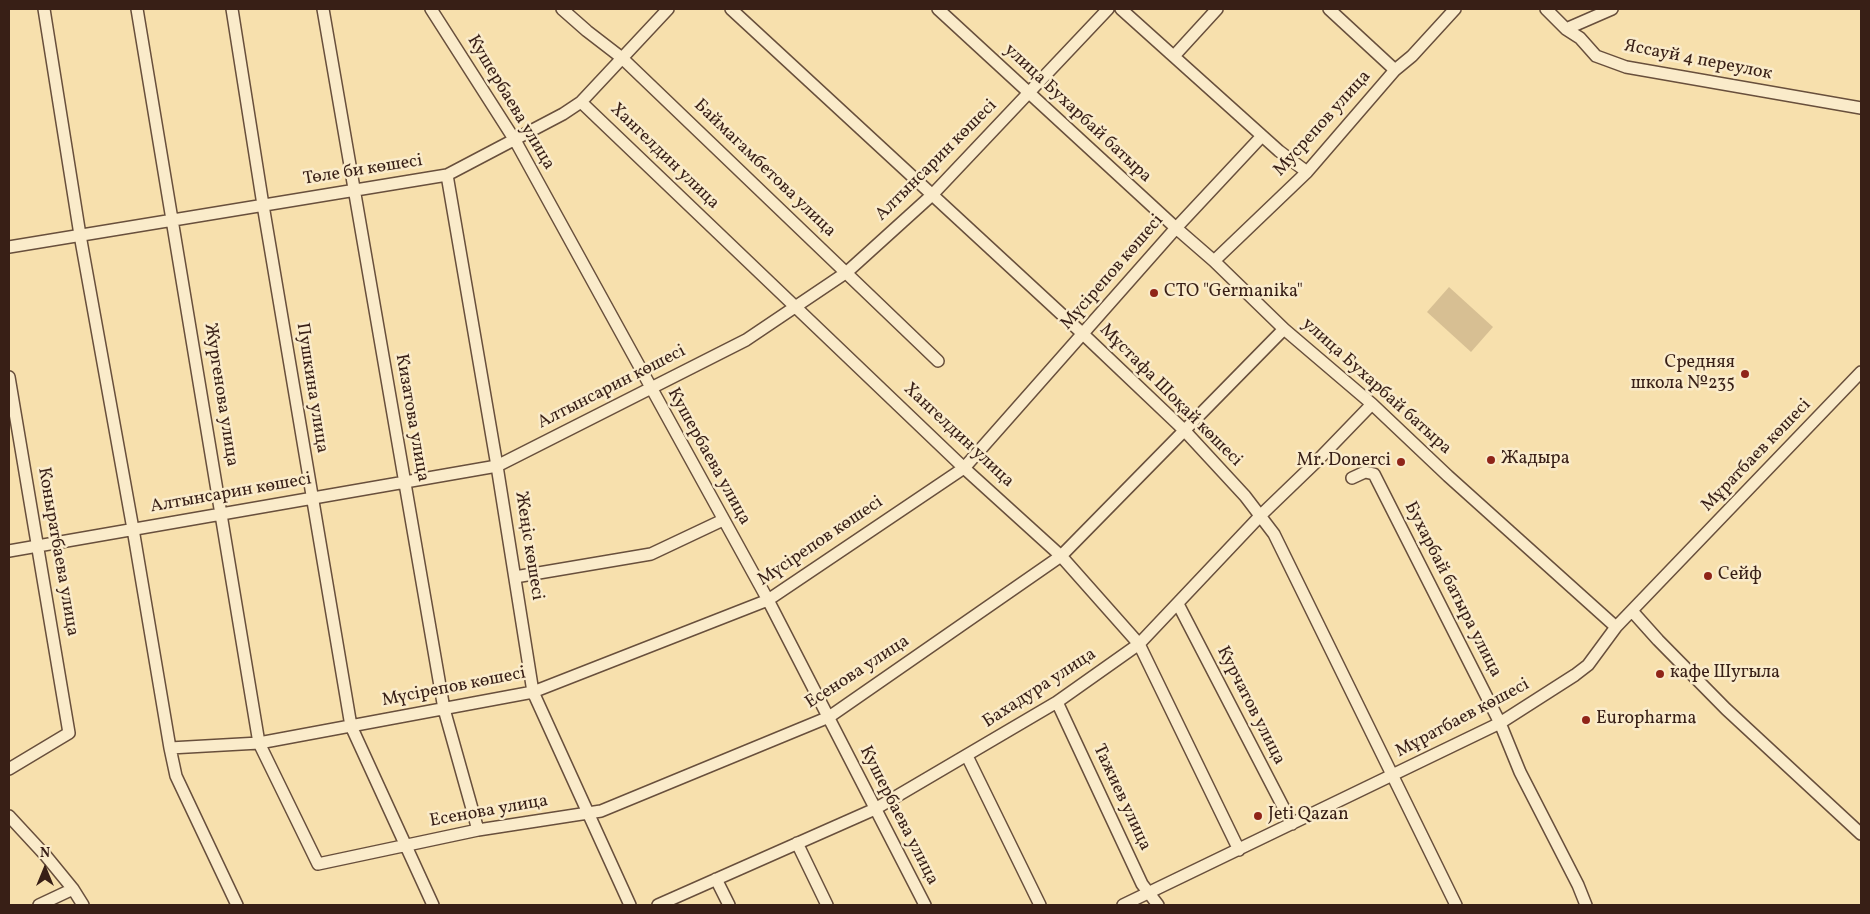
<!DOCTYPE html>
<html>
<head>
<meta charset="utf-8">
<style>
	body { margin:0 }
	#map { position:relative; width:1870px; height:914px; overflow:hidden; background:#f7e0ad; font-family:Vollkorn,serif }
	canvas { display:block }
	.frame { position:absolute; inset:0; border:10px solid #381f16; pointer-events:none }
	.north { position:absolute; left:20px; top:844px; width:50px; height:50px; -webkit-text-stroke:4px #faebca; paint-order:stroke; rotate:0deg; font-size:14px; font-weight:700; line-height:20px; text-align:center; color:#381f16 }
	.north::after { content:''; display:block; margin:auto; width:18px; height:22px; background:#381f16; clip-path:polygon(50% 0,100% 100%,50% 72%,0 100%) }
</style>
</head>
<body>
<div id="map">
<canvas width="1870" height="914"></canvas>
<div class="frame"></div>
<div class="north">N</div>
</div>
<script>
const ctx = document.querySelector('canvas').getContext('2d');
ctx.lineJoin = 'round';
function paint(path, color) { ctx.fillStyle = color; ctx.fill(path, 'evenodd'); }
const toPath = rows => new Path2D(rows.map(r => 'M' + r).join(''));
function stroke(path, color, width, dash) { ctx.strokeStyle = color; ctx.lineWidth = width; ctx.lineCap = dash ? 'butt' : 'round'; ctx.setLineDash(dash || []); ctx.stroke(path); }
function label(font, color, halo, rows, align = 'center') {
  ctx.font = font + ' Vollkorn,serif'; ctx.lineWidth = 5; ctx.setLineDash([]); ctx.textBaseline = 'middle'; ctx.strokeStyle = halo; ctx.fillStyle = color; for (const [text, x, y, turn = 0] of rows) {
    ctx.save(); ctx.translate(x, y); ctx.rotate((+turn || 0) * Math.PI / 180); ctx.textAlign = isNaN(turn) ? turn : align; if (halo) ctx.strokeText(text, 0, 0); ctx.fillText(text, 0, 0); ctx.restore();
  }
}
paint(toPath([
	[1449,287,1493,327,1471,352,1427,312]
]), '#d7bf93');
const minor = toPath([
	[44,9,80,235,133,529,170,748,176,776,237,905],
	[137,9,259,743,318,864,478,830,601,811,829,717,1061,556,1284,329],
	[232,9,263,205,351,726,433,905],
	[323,9,444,709,478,830],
	[431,9,516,142,768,600,925,905],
	[562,9,587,31,622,58,938,361],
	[731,9,1083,334,1184,430,1245,496,1274,534,1456,905],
	[938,9,1176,228,1214,261,1284,329,1372,404,1448,476,1616,627],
	[1121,9,1279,151,1307,172],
	[1329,9,1395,70],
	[1546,9,1566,29,1580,38,1596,56,1626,67,1861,108],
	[1566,29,1612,9],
	[1174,56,1217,9],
	[581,102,964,468,1061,556,1139,644,1239,850],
	[447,175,497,466,533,692,630,905],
	[9,247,447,175,563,114,581,102,668,9],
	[1214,261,1307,172,1395,70,1412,56,1455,9],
	[9,377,69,733,9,769],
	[1352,478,1365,472,1374,474,1500,723,1520,772,1578,885,1586,905],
	[9,551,497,466,746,340,847,272,932,195,1108,9],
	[515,577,651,554,723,520],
	[1178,604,1292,824],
	[1632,611,1658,640,1726,709,1861,834],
	[1057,702,1142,884,1158,905],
	[170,748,259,743,533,692,768,600,964,468,1176,228,1262,136],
	[967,756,1040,905],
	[9,816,46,856,73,889,83,905],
	[797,843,827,905],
	[716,879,729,905],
	[39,905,73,889],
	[658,905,875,809,1057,702,1139,644,1261,515,1315,463,1372,404],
	[1123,905,1500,723,1575,675,1588,665,1616,627,1861,372]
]);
stroke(minor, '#684f3c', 14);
stroke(minor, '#faebca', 11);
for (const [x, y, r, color] of [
	[1154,293,5,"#8f2418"],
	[1745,374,5,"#8f2418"],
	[1491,460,5,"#8f2418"],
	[1401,462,5,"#8f2418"],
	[1708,576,5,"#8f2418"],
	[1660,674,5,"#8f2418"],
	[1586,720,5,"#8f2418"],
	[1258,816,5,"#8f2418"]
]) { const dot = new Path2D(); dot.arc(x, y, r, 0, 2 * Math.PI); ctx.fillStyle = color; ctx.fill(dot); stroke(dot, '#faebca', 2); }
label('18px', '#381f16', '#faebca', [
	["Яссауй 4 переулок",1698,61,11],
	["Кушербаева улица",510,103,59],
	["улица Бухарбай батыра",1077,114,43],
	["Мусрепов улица",1323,124,-48],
	["Хангелдин улица",664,157,44],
	["Алтынсарин көшесі",937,161,-45],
	["Баймагамбетова улица",764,169,44],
	["Төле би көшесі",363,171,-9],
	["Мүсірепов көшесі",1113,273,-49],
	["улица Бухарбай батыра",1376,387,42],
	["Пушкина улица",311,388,81],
	["Алтынсарин көшесі",612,388,-27],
	["Жургенова улица",220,395,81],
	["Мұстафа Шоқай көшесі",1170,396,45],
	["Кизатова улица",411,418,80],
	["Хангелдин улица",958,436,43],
	["Мұратбаев көшесі",1757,456,-46],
	["Кушербаева улица",708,457,61],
	["Алтынсарин көшесі",231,494,-10],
	["Мүсірепов көшесі",821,542,-34],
	["Жеңіс көшесі",528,546,81],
	["Коныратбаева улица",57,552,80],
	["Бухарбай батыра улица",1452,590,63],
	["Есенова улица",858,673,-33],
	["Мүсірепов көшесі",454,688,-11],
	["Бахадура улица",1040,689,-33],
	["Курчатов улица",1250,706,63],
	["Мұратбаев көшесі",1463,719,-28],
	["Тажиев улица",1121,798,65],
	["Есенова улица",489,812,-10],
	["Кушербаева улица",898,816,63]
]);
label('18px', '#381f16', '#faebca', [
	["СТО \"Germanika\"",1164,293],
	["Средняя",1735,364,"right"],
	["школа №235",1735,385,"right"],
	["Жадыра",1501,460],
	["Mr. Donerci",1391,462,"right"],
	["Сейф",1718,576],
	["кафе Шугыла",1670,674],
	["Europharma",1596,720],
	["Jeti Qazan",1268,816]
], 'left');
</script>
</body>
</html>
